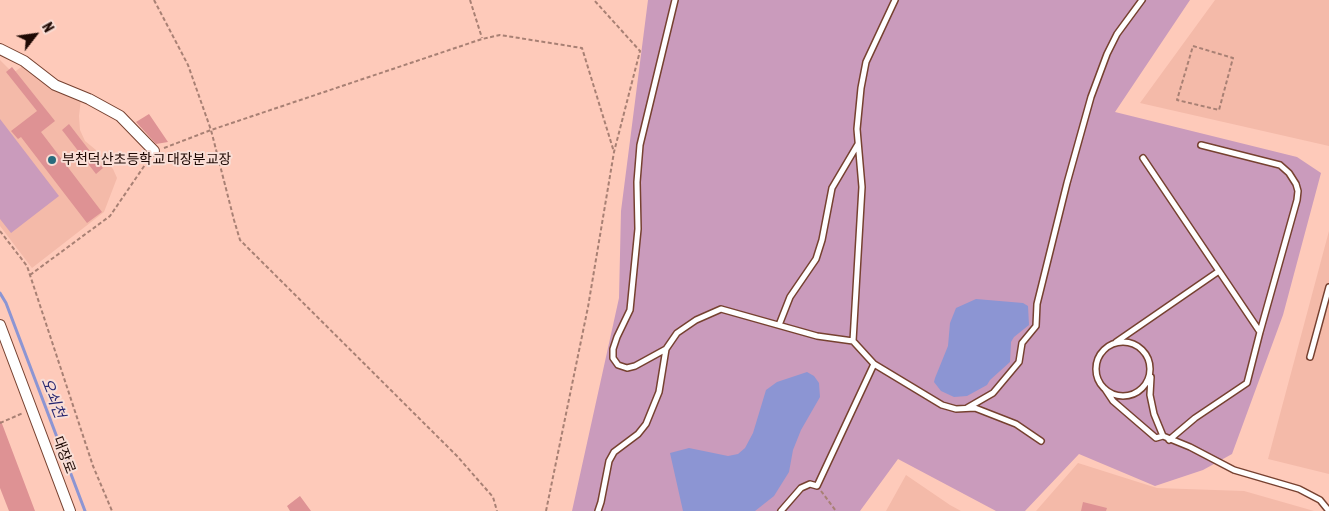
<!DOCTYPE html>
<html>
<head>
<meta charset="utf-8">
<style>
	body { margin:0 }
	#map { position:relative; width:1329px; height:511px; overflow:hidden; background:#fecaba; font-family:"Asap Condensed",sans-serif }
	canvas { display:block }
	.north { position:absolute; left:10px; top:10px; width:50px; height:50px; -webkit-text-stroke:4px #f9ded6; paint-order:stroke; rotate:60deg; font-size:14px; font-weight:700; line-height:20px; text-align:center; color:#1e0904 }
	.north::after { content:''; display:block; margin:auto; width:18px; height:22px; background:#1e0904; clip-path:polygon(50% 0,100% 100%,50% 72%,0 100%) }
</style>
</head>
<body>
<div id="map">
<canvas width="1329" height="511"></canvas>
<div class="north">N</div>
</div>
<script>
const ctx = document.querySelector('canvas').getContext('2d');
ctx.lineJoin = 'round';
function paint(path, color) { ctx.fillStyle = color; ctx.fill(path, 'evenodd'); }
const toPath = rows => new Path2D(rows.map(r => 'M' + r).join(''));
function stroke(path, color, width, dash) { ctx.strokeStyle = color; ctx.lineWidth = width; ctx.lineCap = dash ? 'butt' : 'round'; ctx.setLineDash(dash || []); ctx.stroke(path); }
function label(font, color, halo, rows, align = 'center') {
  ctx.font = font + ' "Asap Condensed","Noto Sans KR",sans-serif'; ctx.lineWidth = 4; ctx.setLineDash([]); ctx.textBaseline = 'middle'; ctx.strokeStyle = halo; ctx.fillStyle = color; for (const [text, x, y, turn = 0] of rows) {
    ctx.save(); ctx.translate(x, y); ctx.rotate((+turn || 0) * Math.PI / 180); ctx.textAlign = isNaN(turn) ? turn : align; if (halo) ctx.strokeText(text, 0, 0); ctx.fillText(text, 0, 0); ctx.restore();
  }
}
paint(toPath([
	[1215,0,1329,0,1329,146,1140,103],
	[0,60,13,73,24,65,81,99,79,116,80,130,85,141,96,150,113,169,117,178,104,212,32,268,0,226],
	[1329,231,1329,474,1268,459],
	[1078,463,1157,488,1244,491,1314,511,1036,511],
	[906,475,950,505,961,511,886,511]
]), '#f4baa9');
paint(toPath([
	[648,0,1190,0,1115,112,1297,157,1321,173,1283,315,1232,454,1203,470,1155,486,1079,454,1025,511,996,511,898,459,860,511,572,511,619,298,621,211],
	[0,119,59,196,11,233,0,219]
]), '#ca9bbc');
paint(toPath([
	[976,299,1023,303,1028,306,1029,325,1014,337,1011,342,1010,362,990,380,987,385,967,396,954,397,941,391,934,382,935,378,948,346,950,323,956,308],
	[807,372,814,376,819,383,820,397,801,430,793,450,789,472,774,496,755,511,683,511,670,453,689,448,728,456,738,454,745,448,753,433,766,390,777,382]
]), '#8c95d3');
stroke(toPath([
	[0,293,6,303,85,511]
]), '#8c95d3', 3);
paint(toPath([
	[12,67,55,121,41,132,102,212,87,223,21,137,18,139,11,131,37,111,6,72],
	[149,114,168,142,156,144,136,122],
	[69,124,103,168,96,174,62,130],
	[0,421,1,421,35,511,9,511,0,488],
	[300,496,311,511,290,511,287,506],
	[1083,502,1107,508,1106,511,1081,511]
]), '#de9294');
const service = toPath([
	[895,0,866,62,861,88,857,129,862,187,853,341,874,364,942,405,956,409,975,408,1016,424,1041,441],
	[1201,145,1280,165,1289,173,1296,184,1298,191,1297,200,1260,332],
	[1143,158,1260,332,1247,383,1195,418,1169,440],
	[779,325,790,297,816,259,822,240,832,188,858,144],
	[1116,342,1219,271],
	'1096 369a27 27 0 1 1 54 0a27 27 0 1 1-54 0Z',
	[666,349,635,366,627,368,618,365,613,358,613,349,617,337,630,310,638,229,637,182,640,145,675,0],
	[1310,357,1329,287],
	[1151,377,1150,395,1154,414,1163,436],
	[1105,389,1113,401,1156,438,1163,436,1190,447,1234,470,1299,489,1320,500,1329,511],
	[967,408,993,393,1019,362,1022,343,1036,326,1037,304,1067,183,1091,97,1107,54,1117,34,1142,0],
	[598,511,601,502,609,461,614,452,638,434,646,424,659,392,666,349,677,333,696,320,721,309,817,336,853,341],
	[781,511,801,488,810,484,817,486,874,364]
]);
const minor = toPath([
	[0,49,24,61,55,85,89,99,120,116,154,151],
	[0,325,70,511]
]);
stroke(service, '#764130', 8);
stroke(minor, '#764130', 12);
stroke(toPath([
	[154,0,188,65,211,130,234,220,240,240,457,456,493,497,497,511],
	[470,0,482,38],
	[1193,46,1233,58,1219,110,1177,100,1193,46],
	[164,148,211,130,482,39,500,35,582,48,614,152],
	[0,231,27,266,93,466,112,511],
	[30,275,110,216,149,159],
	[0,423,23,413],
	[821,491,836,511],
	[546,511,588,307,614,152,640,51,594,0]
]), '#a88074', 2, [4, 2.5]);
stroke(service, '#fff', 5);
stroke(minor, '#fff', 10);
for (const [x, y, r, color] of [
	[52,160,5,"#286b7d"]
]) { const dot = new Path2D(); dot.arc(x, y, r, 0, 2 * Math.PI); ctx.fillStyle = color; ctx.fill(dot); stroke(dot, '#f9ded6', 2); }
label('14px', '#1e0904', '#f9ded6', [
	["부천덕산초등학교 대장분교장",62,160]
], 'left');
label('14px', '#1e0904', '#f9ded6', [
	["대장로",64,455,69]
]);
label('italic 15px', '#282770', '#f9ded6', [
	["오쇠천",53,398,69]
]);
</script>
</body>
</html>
